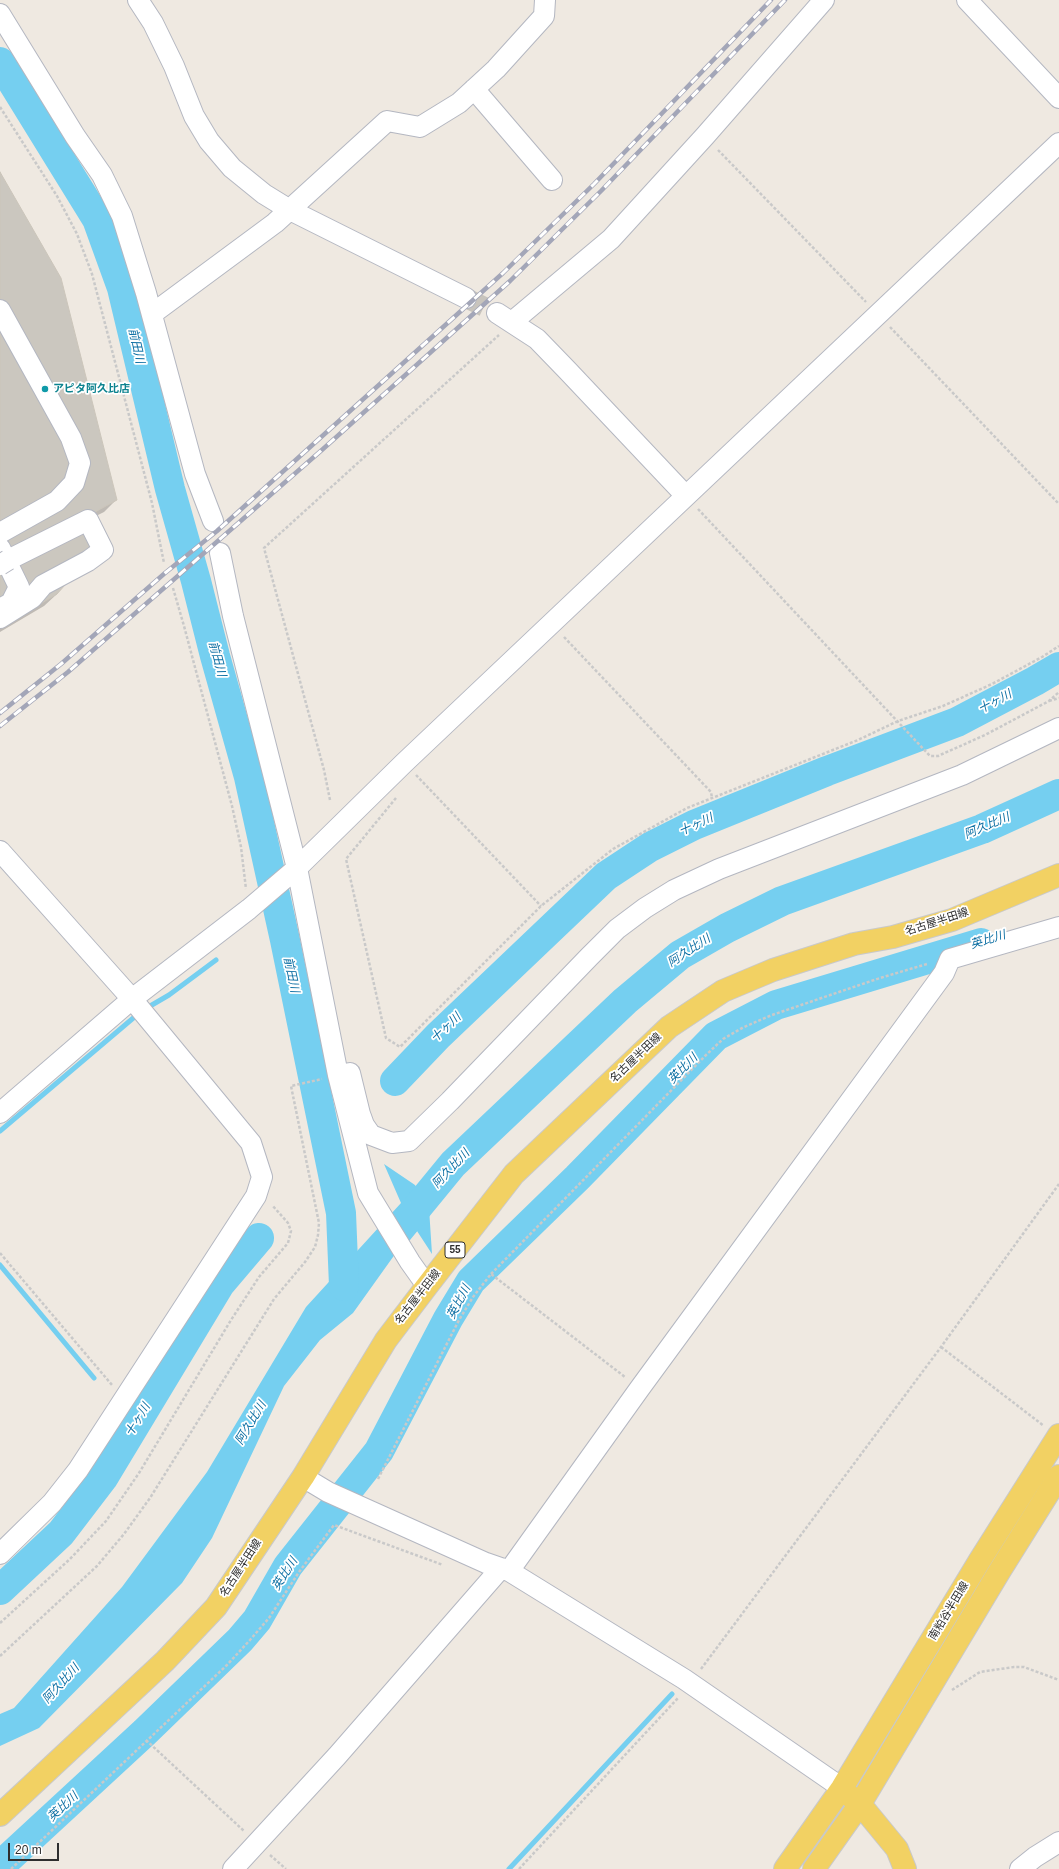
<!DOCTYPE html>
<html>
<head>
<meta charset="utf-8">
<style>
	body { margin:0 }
	#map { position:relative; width:1059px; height:1869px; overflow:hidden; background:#efe9e1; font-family:Helvetica,sans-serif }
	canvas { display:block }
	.scale { position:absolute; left:8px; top:1843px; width:51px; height:18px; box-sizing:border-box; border:2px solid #2e2e2e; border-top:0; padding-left:5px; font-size:12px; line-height:14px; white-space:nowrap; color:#2e2e2e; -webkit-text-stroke:3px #fff; paint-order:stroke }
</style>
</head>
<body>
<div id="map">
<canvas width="1059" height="1869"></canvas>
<div class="scale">20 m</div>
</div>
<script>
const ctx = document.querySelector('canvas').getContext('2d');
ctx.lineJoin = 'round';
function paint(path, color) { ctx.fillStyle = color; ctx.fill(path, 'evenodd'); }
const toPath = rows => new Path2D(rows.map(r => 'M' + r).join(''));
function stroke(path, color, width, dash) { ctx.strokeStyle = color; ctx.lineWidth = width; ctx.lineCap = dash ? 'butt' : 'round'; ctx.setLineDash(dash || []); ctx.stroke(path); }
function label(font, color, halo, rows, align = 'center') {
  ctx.font = font + ' Helvetica,"Noto Sans JP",sans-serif'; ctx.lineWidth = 3.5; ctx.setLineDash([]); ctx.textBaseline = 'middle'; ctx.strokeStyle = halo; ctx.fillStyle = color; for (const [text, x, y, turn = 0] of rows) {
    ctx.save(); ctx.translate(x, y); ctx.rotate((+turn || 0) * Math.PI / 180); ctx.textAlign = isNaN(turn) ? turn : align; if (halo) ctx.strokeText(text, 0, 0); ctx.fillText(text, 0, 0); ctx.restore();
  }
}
paint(toPath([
	[384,1164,415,1185,429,1208,432,1254,417,1231,398,1250,353,1313,320,1340,284,1386,212,1538,182,1583,39,1728,0,1746,0,1714,14,1708,122,1587,207,1472,306,1307,401,1203]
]), '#75cff0');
paint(toPath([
	[0,174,116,500,104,512,94,517,57,594,44,606,0,632]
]), '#0003');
stroke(toPath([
	[145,1009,169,995,216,960],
	[0,1131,138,1014],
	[0,1265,94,1378],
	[509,1869,672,1694]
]), '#75cff0', 5);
stroke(toPath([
	[0,62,97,219,122,288,170,489,196,581,215,656,249,777,285,940,341,1213,344,1286],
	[395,1081,438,1036,606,876,650,847,694,825,827,771,957,722,1035,681,1059,667],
	[398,1231,453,1164,625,1001,680,955,727,928,782,901,982,829,1059,794],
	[0,1590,61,1533,103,1478,220,1284,259,1238],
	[0,1866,145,1732,240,1640,257,1620,288,1566,379,1451,448,1319,471,1281,577,1178,716,1036,776,1005,981,943]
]), '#75cff0', 30);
const building = toPath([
	[0,172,61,278,117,500,93,513,107,538,57,594,0,628,0,172]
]);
paint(building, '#cbc7bf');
stroke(building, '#cbc5ba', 1);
stroke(toPath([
	[466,298,497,313]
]), '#c8c4bd', 20, [20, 10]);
const minor = toPath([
	[138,0,153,23,174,66,194,116,209,141,232,168,264,194,290,210,466,298],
	[967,0,1059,98],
	[0,14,75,136,102,175,122,216,146,293,195,474,213,521],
	[474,89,552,180],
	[0,310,71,438,80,463,74,483,57,501,0,533],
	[497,313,537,339,567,370,686,496],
	[152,314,275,223,387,121,420,127,459,103,496,69,544,16,545,0],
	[512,322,611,239,705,136,824,0],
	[0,548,19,587,11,603,0,609],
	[220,553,233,616,297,868,338,1075,368,1193,410,1262,427,1286],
	[0,618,32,598,43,585,88,561,103,550,88,520,8,560],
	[0,851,132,999,251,1143,262,1177,256,1196,78,1470,52,1503,0,1554],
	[338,1075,350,1073,360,1114,364,1125,371,1135,392,1143,409,1141,450,1101,589,957,617,929,645,908,674,890,719,869,962,775,1059,728],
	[0,1113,132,999,249,909,297,868,404,763,1059,143],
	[303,1477,328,1492,486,1563,509,1571,684,1679,842,1788],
	[509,1571,640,1388,944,973,950,959,1059,927],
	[233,1869,337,1756,501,1568],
	[1020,1869,1035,1857,1059,1842]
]);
const major = toPath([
	[850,1796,860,1804,897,1849,905,1869],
	[0,1815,165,1661,216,1607,303,1477,386,1340,427,1286,514,1174,669,1027,723,991,773,970,854,944,893,937,952,920,1059,875],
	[785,1869,842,1788,980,1560,1059,1435],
	[814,1869,860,1804,999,1572,1059,1476]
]);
stroke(minor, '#b4b7c1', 22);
stroke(major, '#c9c9c9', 24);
stroke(toPath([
	[0,107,57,196,77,234,92,274,152,503,164,563],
	[718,150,866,302],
	[890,327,1059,504],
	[698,509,930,756,938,756,985,735,1049,701,1059,692],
	[173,588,184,626,232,806,241,847,246,889],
	[564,637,711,792,712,798],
	[1049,701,1059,698],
	[416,775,541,906],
	[396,798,346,859,386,1038,400,1047,541,906,613,849,687,808,858,740,898,721,943,706,992,684,1042,657,1059,646],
	[330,800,324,770,264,548,499,335],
	[0,1253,112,1385],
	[491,1274,706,1055,723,1039,744,1027,772,1015,880,978,927,964],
	[941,1347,1044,1426],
	[378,1479,459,1320,473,1297,491,1274,625,1377],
	[0,1623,70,1559,106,1521,139,1473,231,1320,259,1277,288,1243,291,1231,288,1223,272,1205],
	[0,1656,97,1566,124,1534,150,1498,274,1299,305,1262,315,1247,318,1235,319,1223,291,1086,322,1079],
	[701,1669,941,1347,1059,1184],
	[952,1690,980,1672,1014,1667,1024,1667,1059,1680],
	[146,1740,244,1831],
	[270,1855,286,1869],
	[11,1869,227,1665,250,1640,269,1618,299,1572,334,1525,443,1565],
	[519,1869,678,1698]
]), '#c9c9c9', 2.5, [3, 2]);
stroke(minor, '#fff', 20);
stroke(major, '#f2d163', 22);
const rail = toPath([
	[0,713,61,664,165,573,217,531,503,273,594,184,771,0],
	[0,726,68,672,323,449,510,281,601,191,785,0]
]);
stroke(rail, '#a3a6b8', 4.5);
stroke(rail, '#fff', 3, [9]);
const minorBridge = toPath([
	[0,565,8,560]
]);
stroke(minorBridge, '#b4b7c1', 22, []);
stroke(minorBridge, '#fff', 20);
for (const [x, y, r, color] of [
	[45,389,4,"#0f9aa8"]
]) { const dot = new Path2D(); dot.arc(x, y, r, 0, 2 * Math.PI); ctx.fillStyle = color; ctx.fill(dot); stroke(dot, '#fff', 1.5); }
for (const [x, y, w] of [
	[455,1250,20]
]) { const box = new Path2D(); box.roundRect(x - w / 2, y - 8, w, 16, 3); ctx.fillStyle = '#fff'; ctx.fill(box); stroke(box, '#2e2e2e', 1); }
label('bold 10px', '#2e2e2e', null, [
	["55",455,1250]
]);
label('bold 11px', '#0d838f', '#fff', [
	["アピタ阿久比店",53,389]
], 'left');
label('11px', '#2e2e2e', '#fff', [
	["名古屋半田線",937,922,-18],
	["名古屋半田線",636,1058,-44],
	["名古屋半田線",418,1297,-52],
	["名古屋半田線",241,1568,-57],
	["南粕谷半田線",949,1611,-59]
]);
label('italic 12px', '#0d6fa3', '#fff', [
	["前田川",136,346,77],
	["前田川",217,659,75],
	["十ヶ川",995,702,-28],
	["十ヶ川",696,825,-24],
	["阿久比川",987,826,-23],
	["英比川",988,940,-17],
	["阿久比川",689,951,-33],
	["前田川",291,975,78],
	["十ヶ川",446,1028,-44],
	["英比川",683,1069,-45],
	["阿久比川",451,1169,-47],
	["英比川",459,1302,-62],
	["十ヶ川",138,1420,-59],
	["阿久比川",251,1423,-59],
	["英比川",285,1574,-57],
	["阿久比川",61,1684,-48],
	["英比川",63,1807,-43]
]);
</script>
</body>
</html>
